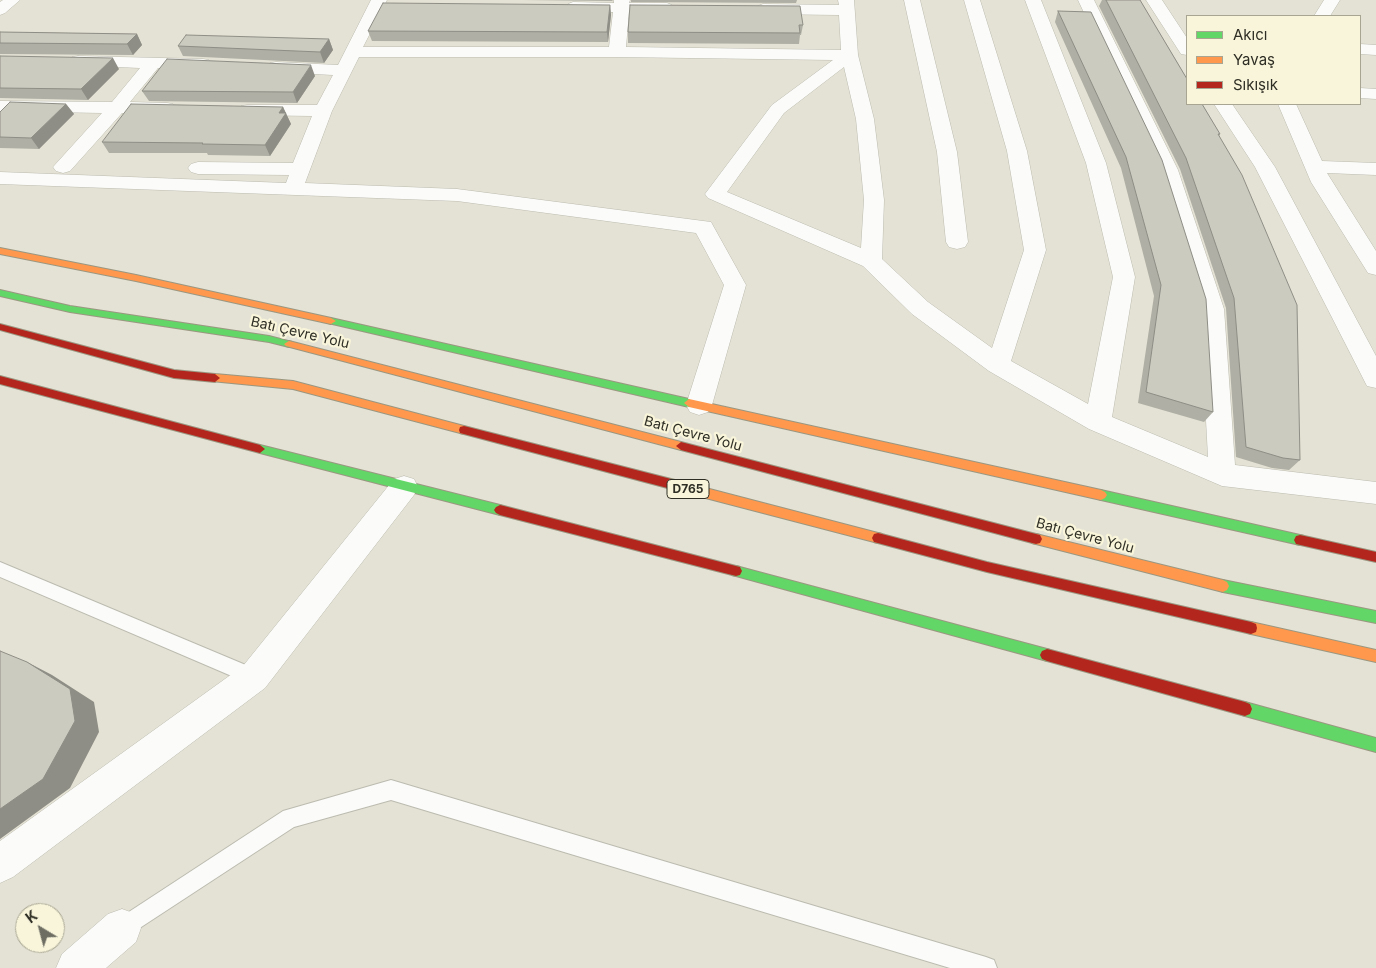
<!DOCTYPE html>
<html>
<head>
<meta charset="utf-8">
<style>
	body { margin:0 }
	#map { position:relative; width:1376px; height:968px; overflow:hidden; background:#e4e2d4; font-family:Inter,sans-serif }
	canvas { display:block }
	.legend { position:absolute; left:1186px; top:15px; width:175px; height:90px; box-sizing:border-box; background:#f8f5db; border:1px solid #a8a592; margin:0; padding:6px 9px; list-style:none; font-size:15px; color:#2f2e24 }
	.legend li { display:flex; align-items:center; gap:10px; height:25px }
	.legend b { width:25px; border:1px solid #a8a592 }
	.north { position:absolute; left:15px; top:903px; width:50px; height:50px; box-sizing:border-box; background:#f8f5db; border:1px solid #a8a592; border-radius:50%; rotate:323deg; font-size:14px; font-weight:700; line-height:20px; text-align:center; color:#2f2e24 }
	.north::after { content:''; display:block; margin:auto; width:18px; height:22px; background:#6e6d62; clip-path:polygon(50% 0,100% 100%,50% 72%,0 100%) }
</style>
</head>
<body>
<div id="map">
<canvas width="1376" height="968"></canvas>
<ul class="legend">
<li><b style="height:6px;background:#63d668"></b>Akıcı</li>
<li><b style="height:6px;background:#ff974d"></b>Yavaş</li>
<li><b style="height:6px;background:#b3261e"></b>Sıkışık</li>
</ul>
<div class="north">K</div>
</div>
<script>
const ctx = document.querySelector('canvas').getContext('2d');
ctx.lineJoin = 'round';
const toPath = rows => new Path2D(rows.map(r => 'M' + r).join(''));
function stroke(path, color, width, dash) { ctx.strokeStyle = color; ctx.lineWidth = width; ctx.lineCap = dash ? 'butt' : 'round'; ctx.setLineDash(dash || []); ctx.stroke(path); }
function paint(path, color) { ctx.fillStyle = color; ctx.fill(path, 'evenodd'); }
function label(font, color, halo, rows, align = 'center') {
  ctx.font = font + ' Inter,sans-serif'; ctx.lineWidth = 4.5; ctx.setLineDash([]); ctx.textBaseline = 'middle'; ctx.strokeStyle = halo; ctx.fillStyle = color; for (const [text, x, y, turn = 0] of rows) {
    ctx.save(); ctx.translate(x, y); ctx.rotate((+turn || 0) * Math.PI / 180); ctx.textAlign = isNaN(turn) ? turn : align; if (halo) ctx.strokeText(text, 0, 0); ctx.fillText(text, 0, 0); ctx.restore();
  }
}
const lane = toPath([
	[0,562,260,671,263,677,260,683,254,686,248,683,0,577,0,562],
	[391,780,986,957,994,960,997,968,950,968,391,800,294,827,129,935,122,939,115,935,111,928,115,921,283,811,391,780]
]);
const street = toPath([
	[3,0,20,0,5,13,0,15,0,2,3,0],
	[371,0,387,0,363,47,609,47,613,12,573,12,568,10,565,7,568,4,573,2,614,3,614,0,630,0,629,3,667,3,672,5,675,8,672,11,667,13,629,12,626,47,841,50,839,15,763,14,758,12,755,9,758,6,763,4,839,5,838,0,854,0,858,55,874,119,884,200,882,259,928,302,992,348,1024,250,1007,151,964,0,980,0,1027,151,1046,250,1011,361,1088,404,1113,277,1086,163,1025,0,1041,0,1106,163,1135,277,1112,417,1208,457,1200,309,1158,170,1078,0,1094,0,1178,170,1224,309,1235,465,1376,482,1376,504,1222,486,1089,429,989,371,912,314,863,266,708,198,705,194,772,105,833,60,617,57,359,57,332,111,305,183,457,189,711,222,746,285,712,405,708,412,699,415,690,412,686,405,724,285,696,233,457,201,0,184,0,172,286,183,289,175,198,174,191,172,188,168,191,164,198,162,293,163,312,116,247,115,241,114,238,110,241,106,247,105,317,105,333,75,276,72,270,71,268,67,270,63,276,62,338,65,371,0],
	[844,67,856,119,864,200,861,248,727,192,784,113,844,67],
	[904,0,920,0,957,152,968,242,965,247,957,249,949,247,946,242,937,152,904,0],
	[1146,0,1162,0,1187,38,1187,55,1181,54,1146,0],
	[1324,0,1340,0,1330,16,1314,16,1324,0],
	[1360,44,1376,45,1376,55,1360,54,1360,44],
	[78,56,203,59,209,60,211,64,209,68,203,69,158,68,130,102,167,103,173,104,176,108,173,112,122,113,70,171,63,173,56,171,53,167,102,113,0,111,0,101,112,102,140,68,72,65,70,61,72,57,78,56],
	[1360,88,1376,89,1376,99,1360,98,1360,88],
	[1214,104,1232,104,1275,167,1376,356,1376,388,1367,386,1255,167,1214,104],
	[1278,104,1296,104,1322,161,1376,163,1376,175,1327,173,1376,251,1376,275,1368,273,1311,182,1278,104],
	[404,476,414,479,418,487,414,495,265,688,13,877,0,883,0,841,243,666,394,479,404,476],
	[122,909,136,914,141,928,136,942,106,968,56,968,62,954,108,914,122,909]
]);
const fast = toPath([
	[0,290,70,306,269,336,292,342,294,344,289,347,269,342,70,312,0,296,0,290],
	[331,318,689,399,694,403,689,407,328,323,328,319,331,318],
	[260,445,500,505,504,507,506,510,504,513,500,515,260,453,255,449,260,445],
	[1101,490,1300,535,1304,536,1306,540,1304,544,1300,545,1101,500,1097,498,1095,495,1097,492,1101,490],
	[736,566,1047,649,1052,651,1054,655,1052,659,1047,661,736,576,732,575,730,571,732,567,736,566],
	[1223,580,1376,611,1376,623,1223,592,1219,590,1217,586,1219,582,1223,580],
	[1245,702,1376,738,1376,752,1245,716,1240,714,1238,709,1240,704,1245,702]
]);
const slow = toPath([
	[0,248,136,275,331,318,336,321,331,324,136,281,0,254,0,248],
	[289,341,681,442,686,446,681,450,286,346,284,344,289,341],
	[215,374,293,381,464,426,469,430,464,434,293,389,211,381,210,378,211,375,215,374],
	[689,399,1101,490,1105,492,1107,495,1105,498,1101,500,689,407,684,403,689,399],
	[675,480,878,533,882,534,884,538,882,542,878,543,675,490,671,488,669,485,671,482,675,480],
	[1036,534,1223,580,1227,582,1229,586,1227,590,1223,592,1036,544,1032,543,1030,539,1032,535,1036,534],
	[1251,622,1376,650,1376,662,1251,634,1246,632,1245,628,1246,624,1251,622]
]);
const jam = toPath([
	[0,324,174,370,215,374,220,378,215,382,174,378,0,330,0,324],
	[0,376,260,445,265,449,260,453,0,384,0,376],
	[464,426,675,480,679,482,681,485,679,488,675,490,460,433,459,430,460,427,464,426],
	[681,442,1036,534,1040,535,1042,539,1040,543,1036,544,681,450,676,446,681,442],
	[500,505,736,566,740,567,742,571,740,575,736,576,500,515,496,513,494,510,496,507,500,505],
	[878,533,987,562,1251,622,1256,624,1257,628,1256,632,1251,634,987,572,874,542,872,538,874,534,878,533],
	[1300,535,1376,552,1376,562,1296,544,1294,540,1296,536,1300,535],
	[1047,649,1245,702,1250,704,1252,709,1250,714,1245,716,1047,661,1042,659,1040,655,1042,651,1047,649]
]);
stroke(lane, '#bcbbb0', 2);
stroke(street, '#bcbbb0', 1);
stroke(fast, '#9a9781', 2);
stroke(slow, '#9a9781', 2);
stroke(jam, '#9a9781', 2);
paint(lane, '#fbfbf9');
paint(street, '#fbfbf9');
paint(fast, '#63d668');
paint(slow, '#ff974d');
paint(jam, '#b3261e');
paint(toPath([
	[523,0,613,0,612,1],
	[631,0,797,0,796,3,631,2],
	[1102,0,1140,0,1220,134,1219,136,1300,460,1289,470,1272,468,1236,457,1226,308,1180,169,1099,6],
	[610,5,611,15,608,42,372,41,368,31],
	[1058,11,1091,12,1213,412,1204,422,1138,403,1154,296,1121,168,1055,22],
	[803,25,801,35,800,35,799,44,628,43,628,32],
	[0,32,137,34,142,45,133,55,0,54],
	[329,39,333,50,324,63,183,56,178,46],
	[0,56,119,69,88,100,0,98],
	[315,76,297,103,149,101,142,91],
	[66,104,74,114,39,149,0,148,0,112],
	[283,107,291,124,270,156,208,155,207,153,109,153,102,142]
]), '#afafa5');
paint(toPath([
	[610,5,611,15,608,42,607,32],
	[137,34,142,45,133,55,127,44],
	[329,39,333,50,324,63,320,52],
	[113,58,119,69,88,100,81,89],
	[311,65,315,76,297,103,293,92],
	[66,104,74,114,39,149,31,138],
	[283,107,291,124,270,156,265,145,279,113],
	[27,662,52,675,94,702,99,732,70,788,0,839,0,809]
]), '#8f8e86');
const building = toPath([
	[1106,0,1140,0,1187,79,1187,104,1202,104,1220,134,1218,134,1242,175,1297,305,1300,460,1283,458,1246,447,1234,298,1186,158,1106,0],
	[383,3,610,5,607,32,368,31,383,3],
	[630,5,800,6,803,25,799,25,800,33,628,32,630,5],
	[1058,11,1091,12,1162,160,1206,299,1213,412,1146,392,1161,285,1126,157,1058,11],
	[0,32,137,34,127,44,0,43,0,32],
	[186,35,329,39,320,52,178,46,186,35],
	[0,56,113,58,81,89,0,88,0,56],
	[167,59,311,65,293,92,142,91,167,59],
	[10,102,66,104,31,138,0,137,0,112,10,102],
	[131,104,283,107,279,113,286,113,265,145,202,144,203,143,102,142,131,104],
	[0,651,27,662,70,689,75,721,43,779,0,809,0,651]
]);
paint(building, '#cccbc0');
stroke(building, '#8f8e86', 1);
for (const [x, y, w] of [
	[688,489,42]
]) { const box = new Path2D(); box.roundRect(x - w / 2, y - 9.5, w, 19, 4); ctx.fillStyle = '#f8f5db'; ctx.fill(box); stroke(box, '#2f2e24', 1); }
label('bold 12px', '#2f2e24', null, [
	["D765",688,489]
]);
label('14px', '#2f2e24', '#f8f5db', [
	["Batı Çevre Yolu",300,333,13],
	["Batı Çevre Yolu",693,434,15],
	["Batı Çevre Yolu",1085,536,15]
]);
</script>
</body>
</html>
